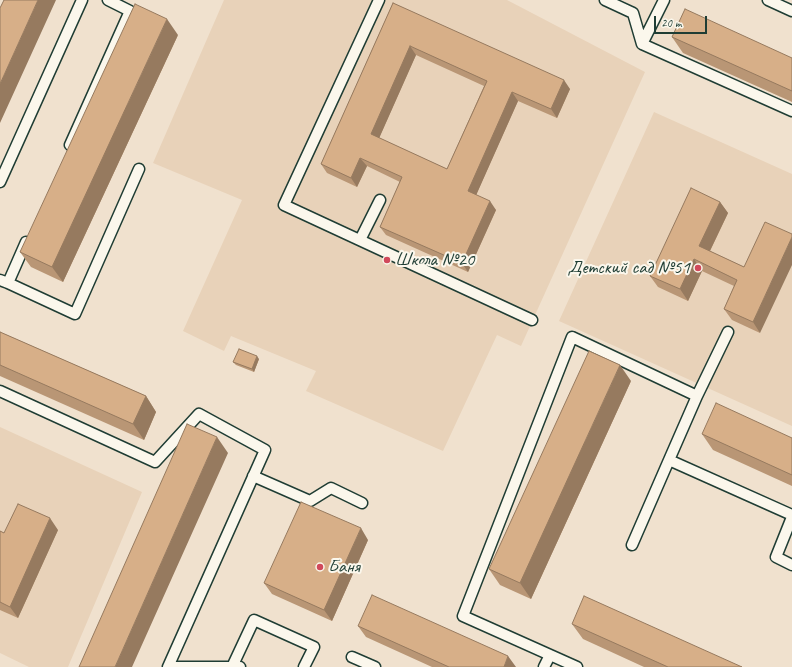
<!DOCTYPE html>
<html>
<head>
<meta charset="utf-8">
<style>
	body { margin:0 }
	#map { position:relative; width:792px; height:667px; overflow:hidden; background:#f0e1ce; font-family:Caveat,sans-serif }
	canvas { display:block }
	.scale { position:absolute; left:654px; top:16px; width:53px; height:18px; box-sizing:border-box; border:2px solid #1f3d34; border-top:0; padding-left:5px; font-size:12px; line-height:14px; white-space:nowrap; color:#1f3d34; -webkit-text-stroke:3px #fbf7ec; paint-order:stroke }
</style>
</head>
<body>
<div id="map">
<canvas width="792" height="667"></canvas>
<div class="scale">20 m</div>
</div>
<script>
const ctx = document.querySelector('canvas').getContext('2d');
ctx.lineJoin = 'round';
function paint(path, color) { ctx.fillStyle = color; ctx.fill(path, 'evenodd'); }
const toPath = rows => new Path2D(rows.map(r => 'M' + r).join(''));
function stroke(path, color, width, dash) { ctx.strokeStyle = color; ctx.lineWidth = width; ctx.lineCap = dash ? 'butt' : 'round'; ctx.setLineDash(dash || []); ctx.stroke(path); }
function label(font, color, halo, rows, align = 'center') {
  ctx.font = font + ' Caveat,sans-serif'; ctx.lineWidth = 4; ctx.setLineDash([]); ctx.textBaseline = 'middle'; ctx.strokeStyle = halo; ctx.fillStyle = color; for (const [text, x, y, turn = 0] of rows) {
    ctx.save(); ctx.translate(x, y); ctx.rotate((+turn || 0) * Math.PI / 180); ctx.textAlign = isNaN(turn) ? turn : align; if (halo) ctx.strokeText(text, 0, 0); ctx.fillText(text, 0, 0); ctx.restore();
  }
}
paint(toPath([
	[224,0,507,0,645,72,521,346,497,335,443,451,306,391,316,371,231,336,224,351,183,331,242,200,153,163],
	[654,112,792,174,792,426,559,321],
	[0,427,142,492,68,667,29,667,0,653]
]), '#e8d2b9');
const lane = toPath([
	[379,0,284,205,532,320],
	[605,0,633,13,642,44,792,111],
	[768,0,792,11],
	[642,44,664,0],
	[70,145,130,11,108,0],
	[0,182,82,0],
	[360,240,380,200],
	[0,280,8,283,26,242],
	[8,283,75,314,139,169],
	[0,391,155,462,199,414,265,450,168,667],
	[697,396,728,332],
	[253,476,310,501,331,488,362,503],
	[792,517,776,557,792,565],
	[632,545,669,460],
	[352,657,375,667],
	[168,667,240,667],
	[232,667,254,620,314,647,304,667],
	[544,667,550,655],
	[577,667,463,616,572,337,697,396,669,460,792,515]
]);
stroke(lane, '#1f3d34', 13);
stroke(lane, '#fbf7ec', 10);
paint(toPath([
	[393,3,570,89,557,118,518,101,476,195,496,210,468,272,386,235,380,227,400,182,367,166,357,187,327,173,321,164],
	[416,55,484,86,447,169,379,138],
	[178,35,63,282,31,267,20,252],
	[672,37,792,58,792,102,683,53],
	[720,202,728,213,710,251,744,267,760,333,732,320,724,309,734,286,702,271,688,301,658,287,650,276],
	[0,332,146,396,156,412,144,440,0,376],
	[259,359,254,372,236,365,233,362],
	[631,381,531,599,500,585,489,569],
	[702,434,792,438,792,486,713,450],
	[58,530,18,618,0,610,0,531,4,533],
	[368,540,332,621,272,594,264,583],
	[572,624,742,667,644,667,583,639],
	[358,626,516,667,432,667,366,637]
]), '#b99675');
paint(toPath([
	[38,0,56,0,0,123,0,84],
	[167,19,178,35,63,282,52,267],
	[410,46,416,55,377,143,371,134],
	[564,80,570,89,557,118,551,109],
	[512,92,518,101,474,200,468,191],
	[360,158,367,166,357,187,351,178],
	[490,201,496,210,468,272,462,263],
	[720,202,728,213,707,257,699,246],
	[792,237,792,265,760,333,753,322],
	[694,259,702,271,688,301,680,289],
	[257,356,259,359,254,372,252,369],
	[620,365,631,381,531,599,520,583],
	[146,396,156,412,144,440,133,424],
	[217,437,228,453,132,667,115,667],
	[50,518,58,530,18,618,10,607],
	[361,528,368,540,332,621,324,610],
	[508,656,516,667,504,667]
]), '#967a5f');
const building = toPath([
	[4,0,38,0,0,84,0,8,4,0],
	[393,3,564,80,551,109,512,92,468,191,490,201,462,263,380,227,402,177,360,158,351,178,321,164,393,3],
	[410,46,487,81,447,169,371,134,410,46],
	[135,4,167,19,52,267,20,252,135,4],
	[685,9,792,58,792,91,672,37,685,9],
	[691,188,720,202,699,246,744,267,765,222,792,234,792,237,753,322,724,309,737,280,694,259,680,289,650,276,691,188],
	[0,332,146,396,133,424,0,365,0,332],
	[239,349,257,356,252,369,233,362,239,349],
	[589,351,620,365,520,583,489,569,589,351],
	[716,403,792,438,792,475,702,434,716,403],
	[187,424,217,437,115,667,79,667,187,424],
	[301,502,361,528,324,610,264,583,301,502],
	[18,504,50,518,10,607,0,602,0,531,4,533,18,504],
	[372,595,508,656,504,667,449,667,358,626,372,595],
	[584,596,742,667,668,667,572,624,584,596]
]);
paint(building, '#d7af88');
stroke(building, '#967a5f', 1);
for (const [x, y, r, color] of [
	[387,260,4,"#d1495b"],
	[698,268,4,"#d1495b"],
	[320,567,4,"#d1495b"]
]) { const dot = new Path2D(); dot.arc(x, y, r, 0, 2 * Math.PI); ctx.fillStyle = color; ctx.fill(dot); stroke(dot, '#fbf7ec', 1.5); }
label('19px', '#1f3d34', '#fbf7ec', [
	["Школа №20",395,260],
	["Детский сад №51",690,268,"right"],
	["Баня",328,567]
], 'left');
</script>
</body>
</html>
